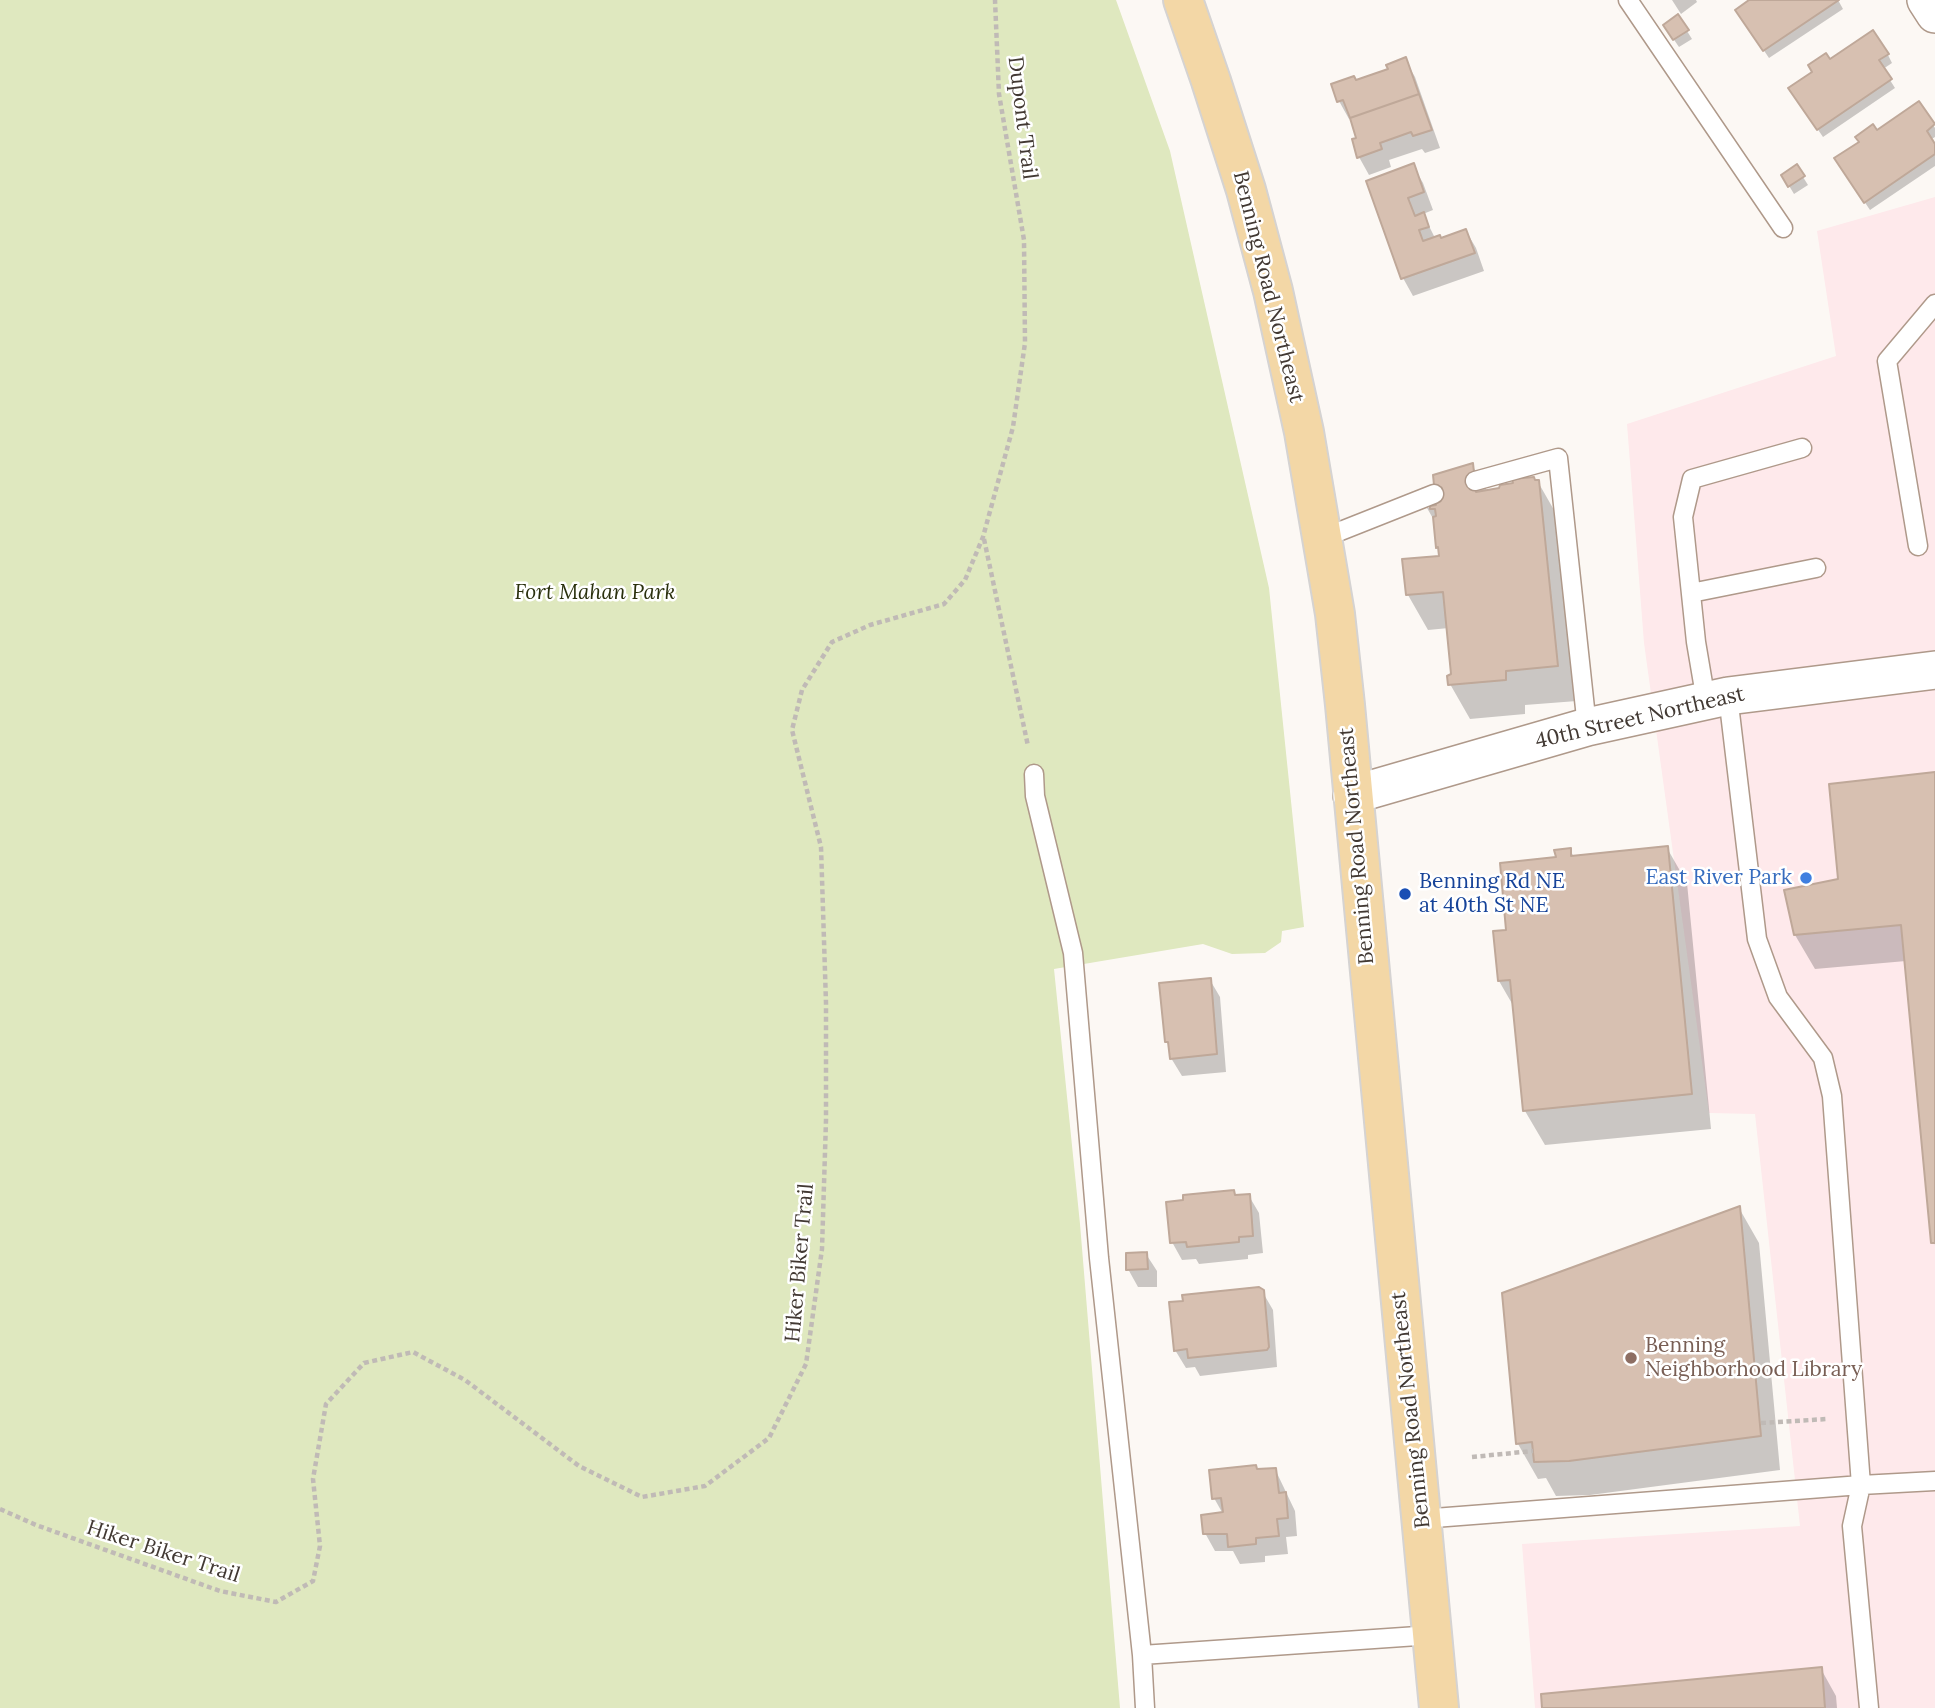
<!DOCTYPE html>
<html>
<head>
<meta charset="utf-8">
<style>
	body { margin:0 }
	canvas { display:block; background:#fcf8f4 }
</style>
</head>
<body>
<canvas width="1935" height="1708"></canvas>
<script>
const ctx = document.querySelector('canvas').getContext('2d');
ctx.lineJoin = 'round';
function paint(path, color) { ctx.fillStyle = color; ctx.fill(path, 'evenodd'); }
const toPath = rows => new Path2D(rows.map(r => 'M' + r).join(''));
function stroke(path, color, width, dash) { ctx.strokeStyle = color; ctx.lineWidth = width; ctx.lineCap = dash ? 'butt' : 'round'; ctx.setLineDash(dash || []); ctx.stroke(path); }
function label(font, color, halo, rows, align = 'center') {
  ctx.font = font + ' Lora,serif'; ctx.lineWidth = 5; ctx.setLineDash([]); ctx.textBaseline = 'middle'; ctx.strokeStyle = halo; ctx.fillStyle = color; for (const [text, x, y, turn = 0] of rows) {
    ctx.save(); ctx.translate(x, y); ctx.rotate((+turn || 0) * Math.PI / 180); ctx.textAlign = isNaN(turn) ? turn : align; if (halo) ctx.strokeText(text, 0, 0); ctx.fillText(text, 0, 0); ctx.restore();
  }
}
paint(toPath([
	[1935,197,1935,1708,1535,1708,1522,1544,1800,1526,1755,1114,1709,1113,1644,643,1627,424,1836,356,1817,231]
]), '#fee9eb');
paint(toPath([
	[0,0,1116,0,1170,151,1269,588,1304,927,1282,931,1281,942,1265,953,1232,954,1203,944,1054,969,1080,1224,1120,1708,0,1708]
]), '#dfe8bf');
paint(toPath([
	[1672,0,1696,0,1697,2,1681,14],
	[1752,0,1838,0,1843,9,1769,58,1742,18],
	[1687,31,1692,39,1679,47,1670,34],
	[1888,55,1892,63,1883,69,1895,88,1823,137,1795,96,1830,62],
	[1405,60,1415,77,1440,148,1425,153,1422,149,1389,160,1391,167,1369,175,1359,157,1359,139,1351,118,1349,119,1339,101,1356,82,1390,70],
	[1919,103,1935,128,1935,137,1930,140,1935,147,1935,166,1870,210,1841,167,1861,143],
	[1413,166,1423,183,1433,210,1423,214,1435,238,1441,240,1466,231,1476,248,1484,271,1413,296,1403,278,1368,182],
	[1803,177,1808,185,1794,194,1788,184],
	[1472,465,1488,492,1538,482,1558,517,1577,701,1525,705,1525,714,1470,719,1450,684,1453,676,1449,628,1428,630,1408,595,1441,557,1435,522,1427,508,1438,507],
	[1935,775,1935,1246,1906,961,1815,969,1795,935,1840,880],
	[1667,848,1687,883,1711,1129,1545,1145,1525,1111,1514,1007,1499,981,1494,933,1508,931,1558,859,1570,850,1574,857],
	[1210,980,1220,997,1226,1072,1182,1076,1171,1058,1170,1048,1167,1042],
	[1234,1192,1236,1197,1249,1196,1259,1213,1263,1253,1248,1255,1248,1259,1199,1264,1196,1259,1182,1260,1172,1242],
	[1739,1208,1759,1243,1780,1470,1590,1495,1556,1496,1546,1478,1538,1479,1518,1444,1504,1294],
	[1146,1254,1157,1271,1157,1287,1138,1287,1128,1269],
	[1262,1291,1273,1310,1277,1367,1200,1376,1195,1367,1186,1368,1175,1350],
	[1275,1469,1295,1511,1297,1536,1286,1537,1288,1554,1265,1556,1265,1562,1240,1564,1233,1551,1215,1551,1205,1533,1223,1514,1214,1498,1258,1471],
	[1821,1669,1836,1696,1837,1708,1544,1708]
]), '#0003');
const building = toPath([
	[1749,0,1839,0,1763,51,1735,10,1749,0],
	[1678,14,1689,30,1673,40,1663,25,1678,14],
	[1873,30,1889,54,1879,60,1892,79,1817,130,1788,88,1812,72,1808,65,1826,53,1830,59,1873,30],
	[1406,57,1419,94,1350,118,1343,100,1337,102,1331,84,1354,76,1356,80,1388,69,1386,65,1406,57],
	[1419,94,1432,130,1413,136,1411,132,1380,143,1382,149,1357,158,1352,139,1356,138,1350,118,1419,94],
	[1919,101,1935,124,1927,131,1935,144,1935,154,1864,203,1834,158,1859,142,1855,137,1873,124,1877,130,1919,101],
	[1414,163,1424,192,1408,198,1415,216,1424,212,1429,227,1419,230,1423,241,1440,235,1441,238,1466,229,1475,253,1401,279,1366,181,1414,163],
	[1797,164,1805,176,1788,187,1781,175,1797,164],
	[1473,463,1476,492,1499,488,1500,485,1513,483,1512,479,1534,477,1535,480,1539,480,1558,666,1506,671,1506,680,1448,685,1447,676,1451,674,1443,592,1406,595,1402,559,1439,556,1438,547,1436,548,1433,517,1436,516,1435,509,1430,509,1430,506,1436,505,1433,475,1473,463],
	[1935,772,1935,1243,1931,1243,1901,925,1794,935,1784,890,1838,879,1829,784,1935,772],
	[1668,846,1692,1094,1523,1111,1510,980,1498,981,1493,931,1506,930,1500,863,1556,857,1554,850,1571,848,1571,856,1668,846],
	[1211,978,1217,1054,1170,1059,1168,1042,1165,1042,1159,983,1211,978],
	[1234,1190,1235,1195,1250,1194,1253,1236,1239,1237,1239,1242,1187,1247,1186,1242,1170,1243,1166,1202,1183,1200,1183,1195,1234,1190],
	[1740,1206,1761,1436,1569,1461,1534,1462,1532,1442,1516,1444,1502,1293,1740,1206],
	[1147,1252,1148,1269,1126,1270,1126,1253,1147,1252],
	[1259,1287,1264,1290,1269,1347,1267,1350,1188,1358,1187,1349,1174,1351,1169,1302,1183,1301,1182,1295,1259,1287],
	[1256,1465,1257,1469,1276,1468,1279,1493,1286,1492,1288,1518,1277,1519,1279,1536,1256,1538,1256,1544,1228,1547,1227,1534,1203,1534,1201,1515,1223,1512,1221,1498,1212,1499,1209,1470,1256,1465],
	[1822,1667,1825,1708,1542,1708,1541,1694,1822,1667]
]);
paint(building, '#d7c0b1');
stroke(building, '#bfa899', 2);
const lane = toPath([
	[1628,0,1783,228],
	[1475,481,1558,458,1587,727],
	[1323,538,1434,494],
	[1918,546,1887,361,1935,304],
	[1691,593,1816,568],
	[1706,701,1696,642,1683,517,1692,479,1802,448],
	[1034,774,1035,796,1073,953,1099,1258,1142,1655],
	[1421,1519,1861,1485,1832,1096,1823,1058,1778,997,1757,939,1728,696],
	[1145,1708,1142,1655,1432,1635],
	[1869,1708,1852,1526,1861,1485,1935,1481]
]);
const street = toPath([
	[1926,0,1935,14],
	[1352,795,1587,727,1728,696,1935,670]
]);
const primary = toPath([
	[1183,0,1211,81,1246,190,1273,291,1304,432,1335,614,1345,705,1439,1708]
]);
stroke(lane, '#af998a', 21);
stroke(street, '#af998a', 40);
stroke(primary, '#d5d3d2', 42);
stroke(toPath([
	[984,539,1028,746],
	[1761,1423,1827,1419],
	[1472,1457,1533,1451],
	[0,1509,36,1525,220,1591,276,1602,313,1581,320,1546,313,1479,326,1404,364,1363,413,1352,465,1380,579,1466,642,1497,705,1486,769,1438,806,1364,822,1249,826,1120,826,1003,821,847,792,730,802,690,832,642,870,625,944,604,965,580,983,537,1013,427,1025,343,1024,240,999,94,995,0]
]), '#c0bab6', 4.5, [5, 3.5]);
stroke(lane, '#fff', 18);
stroke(street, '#fff', 37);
stroke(primary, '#f3d7a6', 38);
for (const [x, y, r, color] of [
	[1806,878,7,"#3f7fe0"],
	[1405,894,7,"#1a4fb4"],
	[1631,1358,7,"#8d6e63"]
]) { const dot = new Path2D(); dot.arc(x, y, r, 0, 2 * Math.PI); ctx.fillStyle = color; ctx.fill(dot); stroke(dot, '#fff', 2.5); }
label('21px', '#423933', '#fff', [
	["Dupont Trail",1022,118,83],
	["Benning Road Northeast",1268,287,76],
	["40th Street Northeast",1640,718,-13],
	["Benning Road Northeast",1357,846,-95],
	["Hiker Biker Trail",800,1263,-85],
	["Benning Road Northeast",1411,1410,-96],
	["Hiker Biker Trail",163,1552,18]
]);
label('italic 21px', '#2a300d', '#fff', [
	["Fort Mahan Park",595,593]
]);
label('21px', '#366cbe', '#fff', [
	["East River Park",1792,878]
], 'right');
label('21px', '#164399', '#fff', [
	["Benning Rd NE",1419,882],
	["at 40th St NE",1419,906]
], 'left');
label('21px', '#785e54', '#fff', [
	["Benning",1645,1346],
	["Neighborhood Library",1645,1370]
], 'left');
</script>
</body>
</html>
